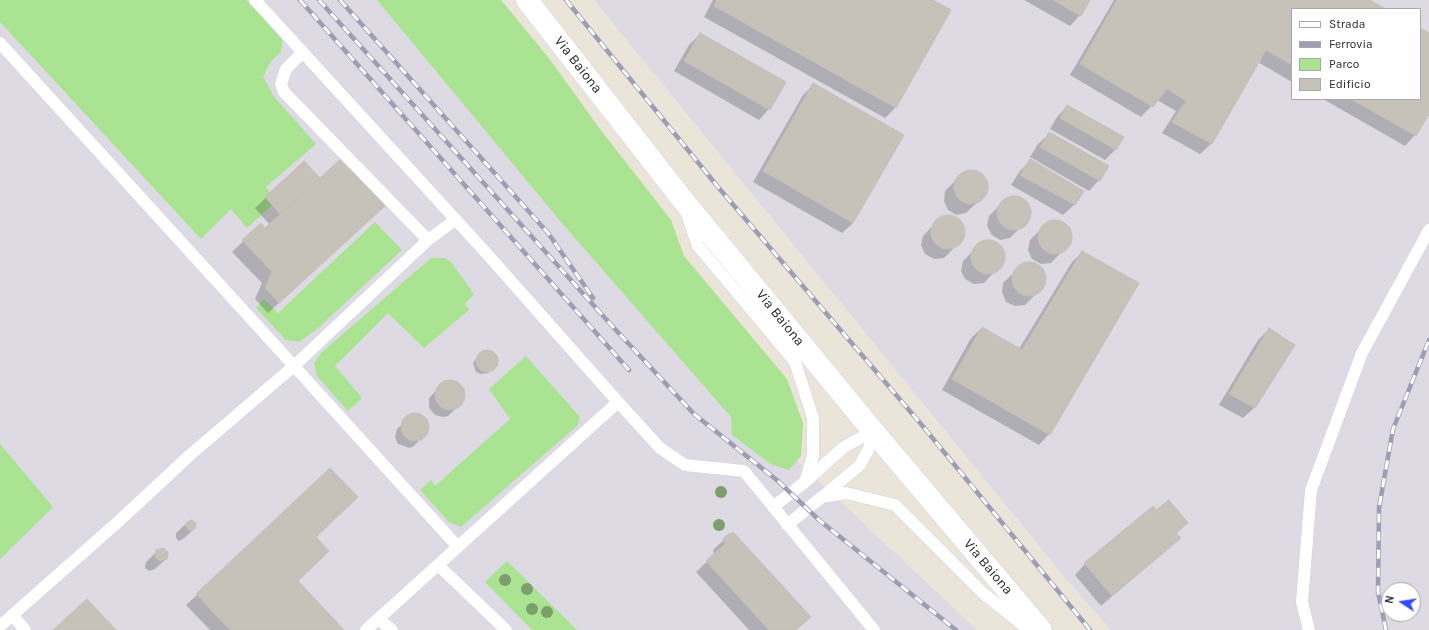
<!DOCTYPE html>
<html>
<head>
<meta charset="utf-8">
<style>
	body { margin:0 }
	#map { position:relative; width:1429px; height:630px; overflow:hidden; background:#ebe4d9; font-family:Karla,sans-serif }
	canvas { display:block }
	.legend { position:absolute; left:1291px; top:8px; width:130px; height:92px; box-sizing:border-box; background:#fff; border:1px solid #a9a9a9; margin:0; padding:5px 7px; list-style:none; font-size:12px; color:#282828 }
	.legend li { display:flex; align-items:center; gap:8px; height:20px }
	.legend b { width:20px; border:1px solid #a9a9a9 }
	.north { position:absolute; left:1381px; top:582px; width:40px; height:40px; box-sizing:border-box; background:#fff; border:1px solid #a9a9a9; border-radius:50%; rotate:282deg; font-size:11px; font-weight:700; line-height:16px; text-align:center; color:#282828 }
	.north::after { content:''; display:block; margin:auto; width:14px; height:18px; background:#334dfe; clip-path:polygon(50% 0,100% 100%,50% 72%,0 100%) }
</style>
</head>
<body>
<div id="map">
<canvas width="1429" height="630"></canvas>
<ul class="legend">
<li><b style="height:5px;background:#fff"></b>Strada</li>
<li><b style="height:5px;background:#9c9eb3"></b>Ferrovia</li>
<li><b style="height:11px;background:#aae493"></b>Parco</li>
<li><b style="height:11px;background:#c6c1b9"></b>Edificio</li>
</ul>
<div class="north">N</div>
</div>
<script>
const ctx = document.querySelector('canvas').getContext('2d');
ctx.lineJoin = 'round';
function paint(path, color) { ctx.fillStyle = color; ctx.fill(path, 'evenodd'); }
const toPath = rows => new Path2D(rows.map(r => 'M' + r).join(''));
function stroke(path, color, width, dash) { ctx.strokeStyle = color; ctx.lineWidth = width; ctx.lineCap = dash ? 'butt' : 'round'; ctx.setLineDash(dash || []); ctx.stroke(path); }
function label(font, color, halo, rows, align = 'center') {
  ctx.font = font + ' Karla,sans-serif'; ctx.lineWidth = 4; ctx.setLineDash([]); ctx.textBaseline = 'middle'; ctx.strokeStyle = halo; ctx.fillStyle = color; for (const [text, x, y, turn = 0] of rows) {
    ctx.save(); ctx.translate(x, y); ctx.rotate((+turn || 0) * Math.PI / 180); ctx.textAlign = isNaN(turn) ? turn : align; if (halo) ctx.strokeText(text, 0, 0); ctx.fillText(text, 0, 0); ctx.restore();
  }
}
paint(toPath([
	[0,0,377,0,595,261,794,458,977,630,0,630],
	[594,0,1429,0,1429,630,1111,630,1063,575],
	[1292,9,1420,9,1420,99,1292,99],
	[1389,590,1413,590,1413,614,1389,614]
]), '#dddae3');
paint(toPath([
	[0,0,246,0,283,37,281,52,271,61,263,77,275,98,316,144,266,187,277,201,247,228,231,209,201,239,0,22],
	[377,0,501,0,548,57,600,129,671,220,684,256,787,379,803,423,801,456,789,470,771,464,732,435,731,417,561,222],
	[375,222,402,250,316,330,299,342,286,340,256,308,264,299,278,313],
	[431,258,444,258,451,262,474,294,465,304,469,310,424,348,388,313,335,366,362,398,348,411,317,376,314,363,322,352],
	[526,356,580,417,578,425,461,527,449,522,420,490,431,480,435,486,510,419,489,389],
	[0,444,53,507,0,559],
	[507,561,577,630,532,630,485,582]
]), '#aae493');
paint(toPath([
	[713,0,931,0,950,11,895,108,885,118,704,17],
	[1024,0,1089,0,1080,15,1070,26],
	[1114,0,1368,0,1384,9,1292,9,1292,82,1258,62,1211,144,1200,154,1162,133,1176,111,1157,100,1141,117,1070,75],
	[1420,29,1429,34,1429,112,1415,135,1405,146,1323,99,1420,99],
	[700,34,769,109,759,120,674,71,689,45],
	[814,84,853,223,842,233,753,182,803,95],
	[1067,106,1122,137,1115,150,1105,160,1050,129,1057,117],
	[1049,134,1099,180,1089,191,1030,157,1038,144],
	[1030,161,1082,191,1074,205,1063,215,1011,185,1020,171],
	[304,162,320,180,385,205,268,313,255,299,262,283,232,252,261,224,265,229,270,225,255,208],
	[973,172,982,176,986,185,985,195,966,213,956,215,948,210,944,201,945,191,963,173],
	[1017,197,1026,202,1030,211,1028,220,1010,238,1000,240,992,235,987,226,989,216,1007,198],
	[951,216,960,221,964,230,962,240,944,258,934,259,925,254,921,245,923,236,941,217],
	[1058,221,1067,226,1071,235,1069,244,1051,263,1041,264,1032,259,1028,250,1030,240,1048,222],
	[991,241,999,246,1004,255,1002,264,984,283,974,284,965,279,961,271,963,261,981,243],
	[1083,252,1049,434,1039,445,942,390,971,338,982,328,1019,349,1072,262],
	[1032,263,1040,268,1045,277,1043,287,1025,305,1015,306,1006,302,1002,292,1003,283,1022,265],
	[1269,329,1293,346,1254,408,1243,418,1219,405,1258,340],
	[489,351,495,354,497,364,488,373,481,374,476,372,473,363,480,353],
	[452,382,462,389,462,402,448,416,443,417,435,415,429,408,429,398,443,383],
	[410,416,422,416,427,423,427,432,414,446,410,448,398,444,395,437,397,429],
	[1156,512,1187,523,1176,534,1179,538,1101,606,1075,575,1085,564],
	[187,523,194,529,183,539,179,541,176,538,176,533],
	[729,535,796,630,749,630,696,572,714,555,713,550],
	[315,537,297,581,343,630,210,630,186,605,197,595],
	[157,551,166,559,155,569,149,571,145,568,146,562]
]), '#0003');
const building = toPath([
	[717,0,933,0,951,10,896,108,714,6,717,0],
	[1053,0,1090,0,1081,16,1053,0],
	[1117,0,1370,0,1386,9,1292,9,1292,65,1266,50,1212,144,1172,122,1186,101,1167,89,1153,107,1080,64,1117,0],
	[1420,28,1429,33,1429,114,1416,136,1351,99,1420,99,1420,28],
	[700,33,786,82,770,110,684,61,700,33],
	[813,83,904,135,853,223,763,171,813,83],
	[1067,105,1124,137,1116,150,1060,118,1067,105],
	[1049,132,1109,166,1100,181,1040,147,1049,132],
	[343,157,386,205,279,303,265,288,272,272,242,240,261,223,265,228,343,157],
	[1030,159,1084,191,1075,205,1020,175,1030,159],
	[304,161,320,178,280,214,265,197,304,161],
	'954 187a17 17 0 1 1 34 0a17 17 0 1 1-34 0Z',
	'997 213a17 17 0 1 1 34 0a17 17 0 1 1-34 0Z',
	'931 232a17 17 0 1 1 34 0a17 17 0 1 1-34 0Z',
	'1038 237a17 17 0 1 1 34 0a17 17 0 1 1-34 0Z',
	'971 257a17 17 0 1 1 34 0a17 17 0 1 1-34 0Z',
	[1082,251,1139,283,1050,435,952,379,982,327,1022,350,1082,251],
	'1012 279a17 17 0 1 1 34 0a17 17 0 1 1-34 0Z',
	[1269,328,1295,345,1255,408,1229,394,1269,328],
	'476 361a11 11 0 1 1 22 0a11 11 0 1 1-22 0Z',
	'435 395a15 15 0 1 1 30 0a15 15 0 1 1-30 0Z',
	'401 427a14 14 0 1 1 28 0a14 14 0 1 1-28 0Z',
	[330,468,358,497,316,537,329,551,298,581,344,630,230,630,196,594,330,468],
	[1169,500,1188,523,1176,533,1181,538,1112,596,1084,563,1153,506,1156,510,1169,500],
	[192,520,196,523,195,529,190,531,186,527,187,522,192,520],
	[734,533,811,617,796,630,769,630,706,561,725,544,723,539,728,534,734,533],
	[163,548,168,552,167,559,160,561,155,557,156,550,163,548],
	[87,599,116,630,53,630,87,599]
]);
paint(building, '#c6c1b9');
stroke(building, '#c6c0b3', 1);
const service = toPath([
	[255,0,488,255,618,402,366,630],
	[0,43,294,366,428,240,455,220],
	[302,53,286,69,281,84,284,92,428,240],
	[687,214,698,246,795,362,813,418,813,456,805,482],
	[618,402,660,448,685,465,744,471,874,630],
	[822,497,846,493,895,505,983,593,1029,630],
	[773,507,805,482,844,447,873,431],
	[787,525,822,497,860,465,869,448,873,431],
	[438,565,506,630],
	[12,615,25,630],
	[378,619,392,630],
	[0,626,119,521,190,455,294,366,458,547],
	[1309,630,1302,602,1311,490,1362,353,1429,230]
]);
const minor = toPath([
	[527,0,682,199,873,431,1041,630]
]);
stroke(service, '#ced1e2', 13);
stroke(minor, '#ced1e2', 23);
stroke(service, '#fff', 12);
stroke(minor, '#fff', 22);
const rail = toPath([
	[300,0,629,370],
	[319,0,614,328,694,414,778,481,819,520,956,630],
	[340,0,548,233,593,298],
	[566,0,718,187,921,424,1090,630],
	[1386,630,1378,592,1379,508,1393,429,1429,340]
]);
stroke(rail, '#9c9eb3', 4.5);
stroke(rail, '#fff', 3, [9]);
ctx.fillStyle = '#7d9f6e';
for (const [x, y] of [
	[721,492],
	[719,525],
	[505,580],
	[527,589],
	[532,609],
	[547,612]
]) { ctx.beginPath(); ctx.arc(x, y, 6, 0, 2 * Math.PI); ctx.fill(); }
label('14px', '#282828', '#fff', [
	["Via Baiona",578,65,52],
	["Via Baiona",780,318,51],
	["Via Baiona",988,567,50]
]);
</script>
</body>
</html>
